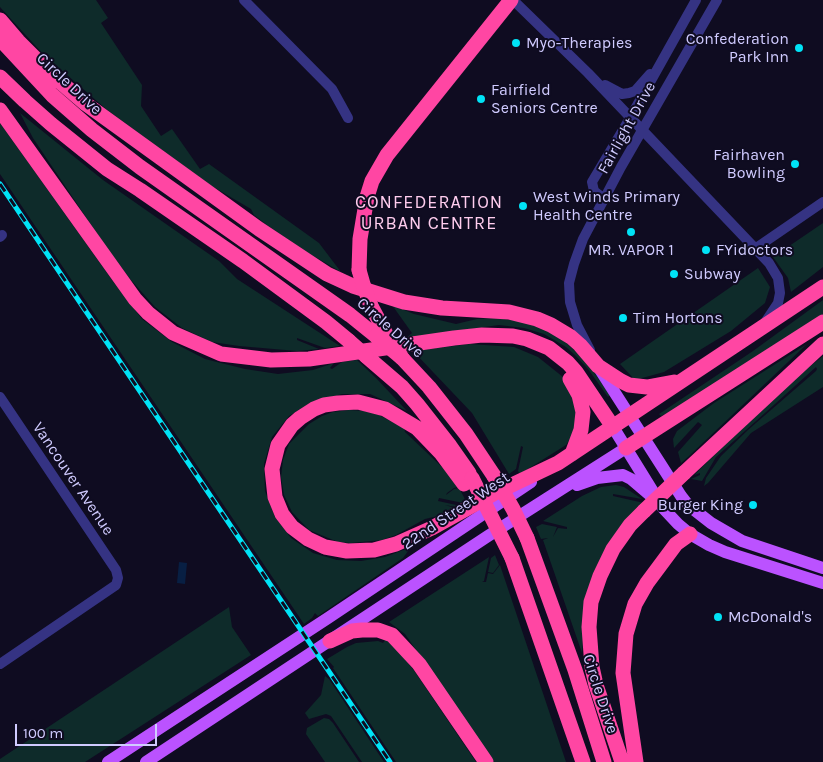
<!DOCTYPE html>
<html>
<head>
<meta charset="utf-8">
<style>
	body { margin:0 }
	#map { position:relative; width:823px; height:762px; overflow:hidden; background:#0f0c21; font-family:Karla,sans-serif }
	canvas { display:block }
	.scale { position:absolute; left:15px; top:724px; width:142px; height:22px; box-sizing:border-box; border:2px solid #d0cbff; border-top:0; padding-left:6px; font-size:15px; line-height:18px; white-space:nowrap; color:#d0cbff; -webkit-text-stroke:4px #0f0c21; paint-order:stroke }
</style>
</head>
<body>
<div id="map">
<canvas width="823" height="762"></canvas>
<div class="scale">100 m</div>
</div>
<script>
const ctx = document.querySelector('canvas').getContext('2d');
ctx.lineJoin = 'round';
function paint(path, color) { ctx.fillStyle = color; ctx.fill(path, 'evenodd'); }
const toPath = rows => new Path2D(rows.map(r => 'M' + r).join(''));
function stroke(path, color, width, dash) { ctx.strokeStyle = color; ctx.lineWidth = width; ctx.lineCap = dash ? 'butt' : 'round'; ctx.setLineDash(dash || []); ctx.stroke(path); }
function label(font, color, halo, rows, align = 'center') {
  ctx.font = font + ' Karla,sans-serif'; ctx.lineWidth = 4; ctx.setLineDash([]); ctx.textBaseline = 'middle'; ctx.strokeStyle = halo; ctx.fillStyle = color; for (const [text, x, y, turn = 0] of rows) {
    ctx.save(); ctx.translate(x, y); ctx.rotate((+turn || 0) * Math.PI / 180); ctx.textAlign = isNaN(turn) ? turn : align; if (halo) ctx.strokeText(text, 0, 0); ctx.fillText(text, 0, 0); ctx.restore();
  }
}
paint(toPath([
	[0,0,96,0,108,18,101,23,142,85,141,106,161,136,172,129,200,169,209,164,319,243,341,272,305,251,267,225,254,215,251,209,210,185,106,109,43,54,0,7],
	[20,113,103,180,219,261,237,279,340,346,325,348,297,338,297,340,319,349,297,351,239,346,212,342,182,328,155,307,131,280,104,244,53,168,33,138],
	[0,123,112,280,142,319,172,342,205,359,245,369,278,374,313,370,334,363,330,368,332,369,342,362,357,360,376,378,407,411,370,394,342,394,312,402,289,416,272,437,264,464,265,491,275,517,291,538,313,553,337,560,361,561,385,557,411,547,403,558,318,616,315,613,312,618,304,624,0,174],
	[823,223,823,267,791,292,788,278,773,257],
	[758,268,770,287,765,303,731,331,664,372,635,380,620,364],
	[823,300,823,314,671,412,661,416,659,414,753,351],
	[392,305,414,314,456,324,477,319,498,318,524,322,545,329,563,340,586,361,610,395,608,397,588,369,575,355,566,347,544,334,524,328,499,325,406,338,412,333],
	[470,344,514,347,538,357,563,377,578,403,578,427,566,445,520,474,518,471,523,447,521,446,516,469,509,474,472,413,413,351],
	[807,344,688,457,681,463,678,452,702,425,698,422,674,448,673,439,677,431,714,403],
	[823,356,823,387,751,433,708,483,704,486,706,478,721,456,749,429,816,371,817,369,816,367,716,457,702,481,691,479,700,475,700,473,694,475,789,383],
	[349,410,364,411,379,415,404,428,405,432,443,468,458,487,454,488,447,493,446,495,454,489,459,488,466,501,463,503,439,498,438,501,461,506,456,507,445,505,455,508,438,516,425,519,396,535,382,540,351,543,338,542,309,530,292,512,284,495,281,477,283,460,289,444,309,424,322,416,333,412],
	[616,485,624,487,642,499,613,494,613,496,644,503,586,594,582,653,543,540,548,538,541,539,536,527,542,524,557,527,553,537,558,528,567,529,567,527,543,521,582,496,601,487],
	[495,555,499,565,493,573,488,572,491,558],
	[489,557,484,581,482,582,486,582,488,573,493,574,500,565,566,762,494,762,405,634,389,622],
	[229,607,232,627,251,655,85,762,0,762,0,759],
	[386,639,400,652,415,672,476,762,396,762,333,668,334,667,327,659,347,647,356,643,378,641,383,643],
	[325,676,329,679,384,762,362,762,331,716,326,714,309,719,305,713,321,695],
	[324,718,329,719,333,723,359,762,325,762,306,734,307,728]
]), '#0e2b2a');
paint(toPath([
	[179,562,187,563,185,584,177,583]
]), '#081f43');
stroke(toPath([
	[244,0,332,89,348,118],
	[513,0,588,73,769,263,778,278,780,293,778,303,766,321],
	[605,85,622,94,629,93,635,91,650,74],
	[604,199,594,191,592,182,630,118,696,0],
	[0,237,2,235],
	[756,248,823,202],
	[590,350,577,325,570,302,569,283,574,264,583,239,621,167,717,0],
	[0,397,116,570,118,578,116,585,0,664]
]), '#353383', 10);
stroke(toPath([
	[599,368,681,496,688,505,711,523,742,541,823,568],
	[613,427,663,508,678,524,690,534,709,545,725,552,823,583],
	[577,485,597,478,623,475,631,479,651,496],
	[108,762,328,618,531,482],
	[146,762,488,536,626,448]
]), '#bb52ff', 12);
stroke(toPath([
	[0,20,18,41,51,74,86,104,259,229,327,274,353,286,404,302,442,308,509,312,537,319,551,325,571,337,580,345,598,366,621,381,629,385,647,387,674,382],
	[0,39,52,95,92,130,140,167,350,315,376,336],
	[0,77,25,101,51,124,107,169,140,190,243,261,326,322,349,341],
	[0,110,135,299,148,313,173,333,221,354,271,360,309,359,454,338,482,335,513,336,527,339,549,348,568,363,576,372,613,427],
	[359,270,360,239,367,197,372,181,387,155,511,0],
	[371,306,386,334],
	[366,356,402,387,417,404,450,446,469,473],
	[402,358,429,387,466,434,494,476],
	[570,379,579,395,583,412,581,430,572,454],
	[626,448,823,322],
	[684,473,823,344],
	[464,484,441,453,417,428,385,409,358,402,338,403,324,405,314,409,300,418,292,425,278,445,272,469,275,497,282,514,292,527,308,539,325,547,347,551,374,550,396,544,432,528,495,493,558,463,823,287],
	[527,538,575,670,604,762],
	[512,558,583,762],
	[330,641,352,631,362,630,378,630,392,635,419,664,486,762],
	[622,762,596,685,592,667,589,627,591,602,600,576,613,549,630,525,644,511],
	[636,762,623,673,626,634,635,604,647,583,676,544,690,534]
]), '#ff46a3', 15);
const rail = toPath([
	[0,184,390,762]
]);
stroke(rail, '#00e3f6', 5);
stroke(rail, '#0f0c21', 3, [9]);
stroke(toPath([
	[359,270,363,284,371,306],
	[376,336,402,358],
	[349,341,366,356],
	[494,476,513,509,527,538],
	[472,478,512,558],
	[644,511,684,473]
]), '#ff46a3', 15);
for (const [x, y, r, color] of [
	[516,43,5,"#00e3f6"],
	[799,48,5,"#00e3f6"],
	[481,99,5,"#00e3f6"],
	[795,164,5,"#00e3f6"],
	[523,206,5,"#00e3f6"],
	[631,232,5,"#00e3f6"],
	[706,250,5,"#00e3f6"],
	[674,274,5,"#00e3f6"],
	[623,318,5,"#00e3f6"],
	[753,505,5,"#00e3f6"],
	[718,617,5,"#00e3f6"]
]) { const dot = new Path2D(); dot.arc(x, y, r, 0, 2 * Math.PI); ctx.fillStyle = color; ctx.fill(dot); stroke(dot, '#0f0c21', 2); }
label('16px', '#d0cbff', '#0f0c21', [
	["Confederation",789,39,"right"],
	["Park Inn",789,57,"right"],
	["Myo-Therapies",526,43],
	["Fairfield",491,90],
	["Seniors Centre",491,108],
	["Fairhaven",785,155,"right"],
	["Bowling",785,173,"right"],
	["West Winds Primary",533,197],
	["Health Centre",533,215],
	["MR. VAPOR 1",631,250,"center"],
	["FYidoctors",716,250],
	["Subway",684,274],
	["Tim Hortons",633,318],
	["Burger King",743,505,"right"],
	["McDonald's",728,617]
], 'left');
label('16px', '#d0cbff', '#0f0c21', [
	["Circle Drive",69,84,43],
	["Fairlight Drive",627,128,-61],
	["Circle Drive",390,328,41],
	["Vancouver Avenue",73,479,56],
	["22nd Street West",456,511,-34],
	["Circle Drive",600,694,72]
]);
ctx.letterSpacing = '1px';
label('18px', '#ffcdee', '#0f0c21', [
	["CONFEDERATION",429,203],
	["URBAN CENTRE",429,224]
]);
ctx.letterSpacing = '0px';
</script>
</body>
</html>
